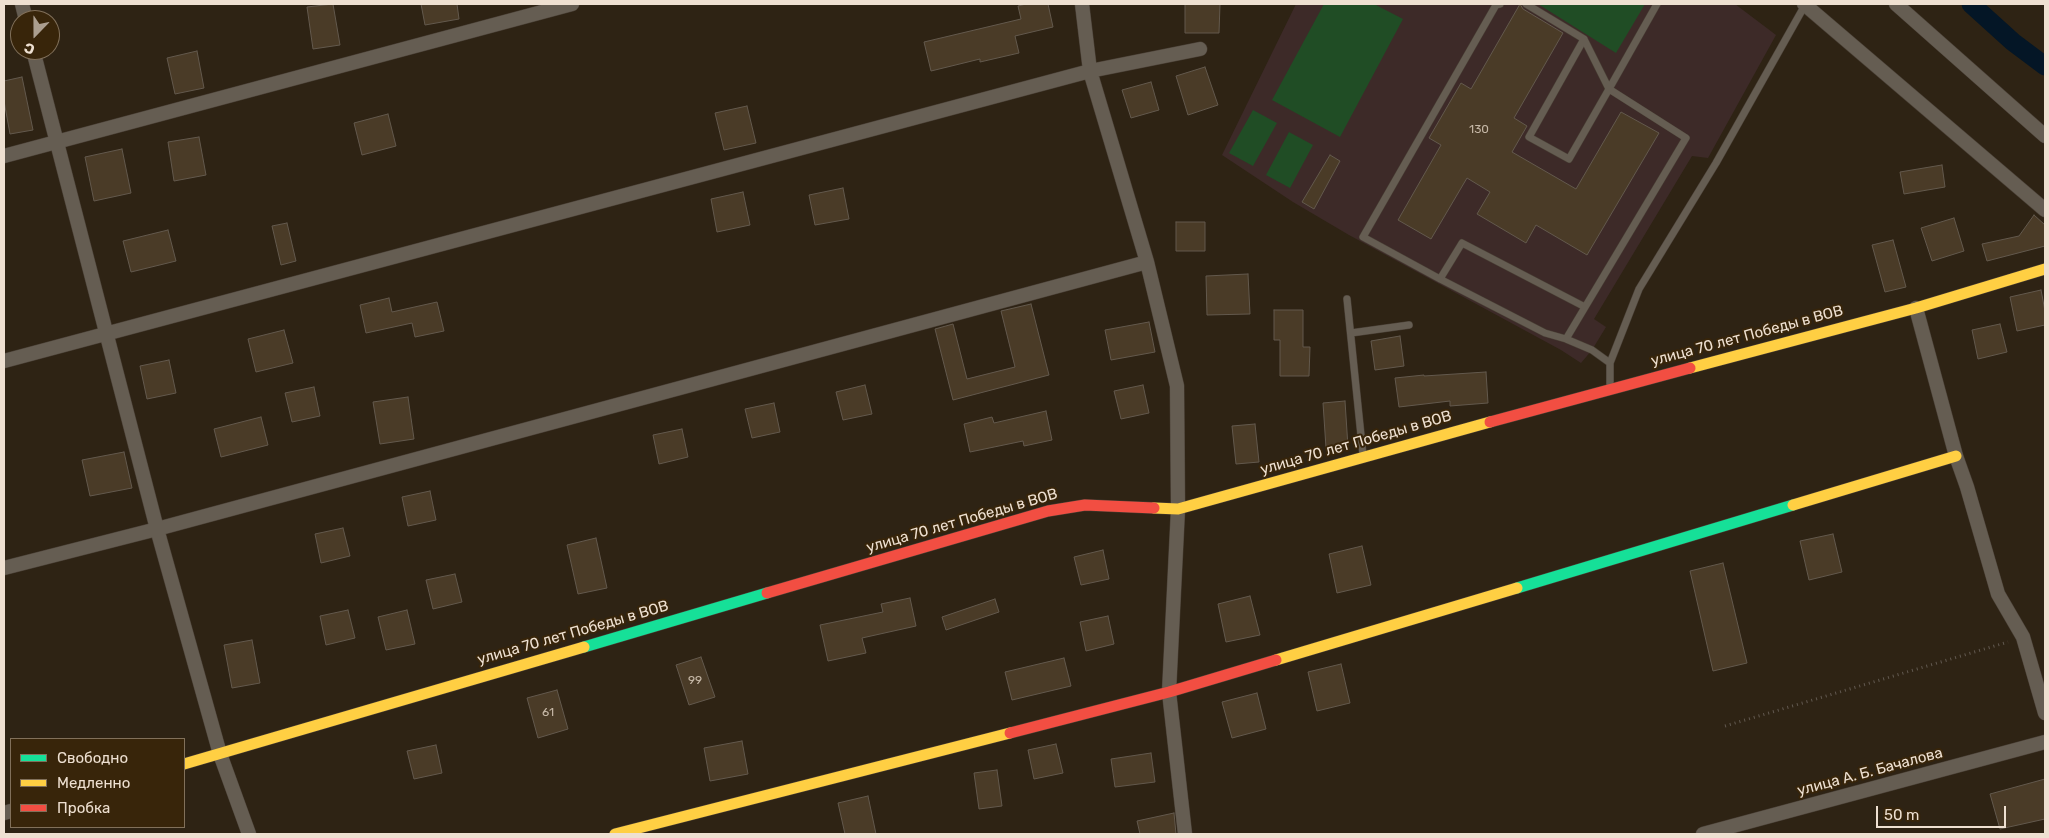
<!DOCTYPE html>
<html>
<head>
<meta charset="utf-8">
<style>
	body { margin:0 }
	#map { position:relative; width:2049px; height:838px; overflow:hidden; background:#2e2314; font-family:Rubik,sans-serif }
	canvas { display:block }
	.frame { position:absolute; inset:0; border:5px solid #eee0d1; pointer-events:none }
	.legend { position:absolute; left:10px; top:738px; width:175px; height:90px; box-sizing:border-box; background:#38250a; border:1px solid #81705a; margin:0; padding:6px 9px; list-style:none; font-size:15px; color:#eee0d1 }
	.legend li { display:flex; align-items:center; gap:10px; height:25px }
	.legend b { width:25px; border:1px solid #81705a }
	.north { position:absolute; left:10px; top:10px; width:50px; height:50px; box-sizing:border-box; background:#38250a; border:1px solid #81705a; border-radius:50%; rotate:202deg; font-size:14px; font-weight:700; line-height:20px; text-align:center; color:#eee0d1 }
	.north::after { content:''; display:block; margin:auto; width:18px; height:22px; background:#ab9e8f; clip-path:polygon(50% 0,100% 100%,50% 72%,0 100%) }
	.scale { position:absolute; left:1876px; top:806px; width:130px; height:22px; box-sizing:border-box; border:2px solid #eee0d1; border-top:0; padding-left:6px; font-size:15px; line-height:18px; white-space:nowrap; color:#eee0d1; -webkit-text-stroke:4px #38250a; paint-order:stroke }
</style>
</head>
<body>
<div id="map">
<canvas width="2049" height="838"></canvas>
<div class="frame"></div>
<ul class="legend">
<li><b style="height:6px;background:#16e098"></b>Свободно</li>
<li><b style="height:6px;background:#ffcf43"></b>Медленно</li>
<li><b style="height:6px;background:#f24e42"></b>Пробка</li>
</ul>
<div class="north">С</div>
<div class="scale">50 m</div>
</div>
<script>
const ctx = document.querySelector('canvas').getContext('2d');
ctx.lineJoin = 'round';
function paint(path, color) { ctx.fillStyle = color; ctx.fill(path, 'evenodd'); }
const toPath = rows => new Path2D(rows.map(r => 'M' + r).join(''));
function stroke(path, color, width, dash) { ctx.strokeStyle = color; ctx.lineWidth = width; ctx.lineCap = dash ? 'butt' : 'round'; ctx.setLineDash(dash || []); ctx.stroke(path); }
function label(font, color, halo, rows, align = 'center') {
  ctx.font = font + ' Rubik,sans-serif'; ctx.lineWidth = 4; ctx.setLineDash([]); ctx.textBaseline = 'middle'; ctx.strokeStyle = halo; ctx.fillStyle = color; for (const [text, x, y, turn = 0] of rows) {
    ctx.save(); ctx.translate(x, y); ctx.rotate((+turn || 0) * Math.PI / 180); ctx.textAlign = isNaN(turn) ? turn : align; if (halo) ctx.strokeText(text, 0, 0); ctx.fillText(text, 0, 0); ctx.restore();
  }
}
paint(toPath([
	[1296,4,1735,4,1776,35,1708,158,1692,156,1594,319,1606,327,1592,350,1581,363,1561,350,1349,235,1293,202,1222,155]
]), '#3d2a28');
paint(toPath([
	[1324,4,1374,4,1403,19,1340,137,1272,100],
	[1538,4,1645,4,1616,53],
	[1253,110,1277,123,1253,166,1229,153],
	[1289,132,1313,145,1290,188,1266,175]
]), '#204d25');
stroke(toPath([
	[1971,4,2013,42,2045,66]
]), '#041626', 19);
const building = toPath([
	[333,4,340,45,313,49,307,7,333,4],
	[421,4,457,4,459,19,425,25,421,4],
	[1026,4,1048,4,1053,27,1015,36,1019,53,980,62,980,59,931,71,924,42,1021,19,1018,6,1026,4],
	[1185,4,1220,4,1219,33,1185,33,1185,4],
	[1520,4,1523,9,1563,33,1514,118,1527,126,1512,152,1576,189,1621,112,1659,133,1587,255,1536,225,1526,243,1477,214,1490,192,1467,178,1431,239,1398,220,1441,145,1429,138,1461,83,1471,89,1520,4],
	[197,51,204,88,175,94,167,58,197,51],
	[1205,67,1218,105,1188,115,1176,76,1205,67],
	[22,77,33,130,10,134,4,101,4,81,22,77],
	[1151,82,1159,110,1131,118,1122,90,1151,82],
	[747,106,756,143,724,150,715,113,747,106],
	[388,114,396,146,362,155,354,123,388,114],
	[199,137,206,175,174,181,168,142,199,137],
	[122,149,131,193,94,201,85,157,122,149],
	[1330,155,1340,161,1314,209,1302,202,1330,155],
	[1942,165,1945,187,1904,194,1900,172,1942,165],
	[843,188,849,219,815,225,809,195,843,188],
	[743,192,750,225,717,232,711,199,743,192],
	[2034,215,2045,225,2045,246,1987,261,1982,244,2019,236,2034,215],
	[1954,218,1964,251,1932,261,1921,228,1954,218],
	[1176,222,1205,222,1205,251,1176,251,1176,222],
	[287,223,296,261,281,265,272,226,287,223],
	[168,230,176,261,131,272,123,241,168,230],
	[1893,240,1906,287,1885,292,1872,245,1893,240],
	[1248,274,1250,314,1207,315,1206,276,1248,274],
	[2041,290,2045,311,2045,325,2017,331,2010,297,2041,290],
	[389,298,392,312,437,302,444,331,415,337,412,323,366,333,360,305,389,298],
	[1031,304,1049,375,953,400,935,329,953,324,967,379,1015,367,1001,311,1031,304],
	[1274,310,1303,310,1303,347,1310,347,1309,376,1280,376,1280,340,1274,340,1274,310],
	[1149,322,1155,352,1111,360,1105,330,1149,322],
	[2000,324,2007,352,1978,359,1972,330,2000,324],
	[284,330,293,363,256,372,248,339,284,330],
	[1400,336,1404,366,1375,370,1371,341,1400,336],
	[169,360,176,393,147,399,140,366,169,360],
	[1486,372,1488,403,1450,406,1450,401,1399,407,1395,378,1424,375,1424,376,1486,372],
	[865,385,872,414,843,420,836,392,865,385],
	[1143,385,1149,413,1121,419,1114,391,1143,385],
	[314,387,320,416,292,422,285,393,314,387],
	[408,397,414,439,380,444,373,402,408,397],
	[1345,401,1348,447,1326,448,1323,403,1345,401],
	[774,403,780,432,752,438,745,409,774,403],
	[1046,411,1052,440,1024,446,1023,441,970,452,964,424,992,417,994,423,1046,411],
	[261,417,268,445,221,457,214,429,261,417],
	[1255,424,1259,462,1236,464,1232,426,1255,424],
	[682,429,688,457,659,464,653,435,682,429],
	[124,452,132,488,90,496,82,460,124,452],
	[430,491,436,520,408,526,402,497,430,491],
	[343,528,350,556,321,563,315,534,343,528],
	[1833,534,1842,572,1809,580,1800,541,1833,534],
	[596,538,607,588,578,594,567,545,596,538],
	[1362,546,1371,585,1337,593,1329,554,1362,546],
	[1103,550,1109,579,1081,585,1074,557,1103,550],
	[1723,563,1747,663,1713,671,1690,571,1723,563],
	[455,574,462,602,433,609,426,580,455,574],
	[1250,596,1260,635,1226,642,1218,604,1250,596],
	[910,598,916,626,862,638,866,653,828,661,820,625,883,612,881,604,910,598],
	[995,599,999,612,946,630,942,617,995,599],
	[348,610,355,638,326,645,320,616,348,610],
	[407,610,415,644,386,650,378,617,407,610],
	[1108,616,1114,644,1086,651,1080,622,1108,616],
	[252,640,260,683,232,688,224,645,252,640],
	[701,657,715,697,689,705,676,665,701,657],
	[1064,658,1071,686,1012,700,1005,672,1064,658],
	[1341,664,1350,703,1317,711,1308,672,1341,664],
	[557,690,568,729,538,738,527,698,557,690],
	[1257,693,1266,729,1232,738,1222,702,1257,693],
	[742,741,748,774,710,781,704,748,742,741],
	[1056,744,1063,773,1034,779,1028,750,1056,744],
	[436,745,442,773,414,779,407,751,436,745],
	[1151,753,1155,782,1115,787,1111,759,1151,753],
	[997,770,1002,806,979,809,974,773,997,770],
	[2045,779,2045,819,2000,829,1990,794,2045,779],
	[868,796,876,834,845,834,838,803,868,796],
	[1174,813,1176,834,1140,834,1137,821,1174,813]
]);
paint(building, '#4a3b27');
stroke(building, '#63594d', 1);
const lane = toPath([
	[1500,4,1496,5,1363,237,1440,279,1545,333,1566,339,1592,350,1610,363],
	[1526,4,1584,39,1609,89,1569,159,1529,137,1584,39],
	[1440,279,1462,243,1585,307],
	[1347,299,1363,455],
	[1351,333,1409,325],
	[1566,339,1686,138,1609,89,1657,4],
	[1610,388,1610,363,1639,289,1716,163,1805,5]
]);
const street = toPath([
	[22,4,26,20],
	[1082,4,1090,71,1147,262,1177,386,1178,509,1169,692,1185,834],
	[1804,4,2045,210],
	[1896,4,2045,136],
	[33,50,157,529,220,754,249,834],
	[4,156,572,4],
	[1916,308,1956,456,1967,487,1998,594,2023,637,2045,713],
	[4,361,1090,71,1200,49],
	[4,568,157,529,1147,262],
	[4,813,11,811],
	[1703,834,2045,742]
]);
const fast = toPath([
	[1517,588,1793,505],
	[584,647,767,593]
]);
const slow = toPath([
	[1690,368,1916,308,2045,269],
	[1793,505,1956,456],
	[1154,508,1178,509,1490,422],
	[1276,660,1517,588],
	[184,764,584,647],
	[615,834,1010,733]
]);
const jam = toPath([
	[1490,422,1690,368],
	[767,593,1048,511,1085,505,1154,508],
	[1010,733,1169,692,1276,660]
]);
stroke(lane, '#493f35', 8);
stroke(street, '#493f35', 15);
stroke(fast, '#493f35', 12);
stroke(slow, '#493f35', 12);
stroke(jam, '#493f35', 12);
stroke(toPath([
	[1725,726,2008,642]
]), '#625950', 3, [1, 4]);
stroke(lane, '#655d52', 7);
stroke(street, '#655d52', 14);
stroke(fast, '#16e098', 11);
stroke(slow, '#ffcf43', 11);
stroke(jam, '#f24e42', 11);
label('12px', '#c5b7a6', null, [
	["130",1479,130],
	["99",695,681],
	["61",548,713]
]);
label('15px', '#eee0d1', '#38250a', [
	["улица 70 лет Победы в ВОВ",1747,336,-15],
	["улица 70 лет Победы в ВОВ",1356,443,-16],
	["улица 70 лет Победы в ВОВ",962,521,-16],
	["улица 70 лет Победы в ВОВ",573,633,-16],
	["улица А. Б. Бачалова",1870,772,-15]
]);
</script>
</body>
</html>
